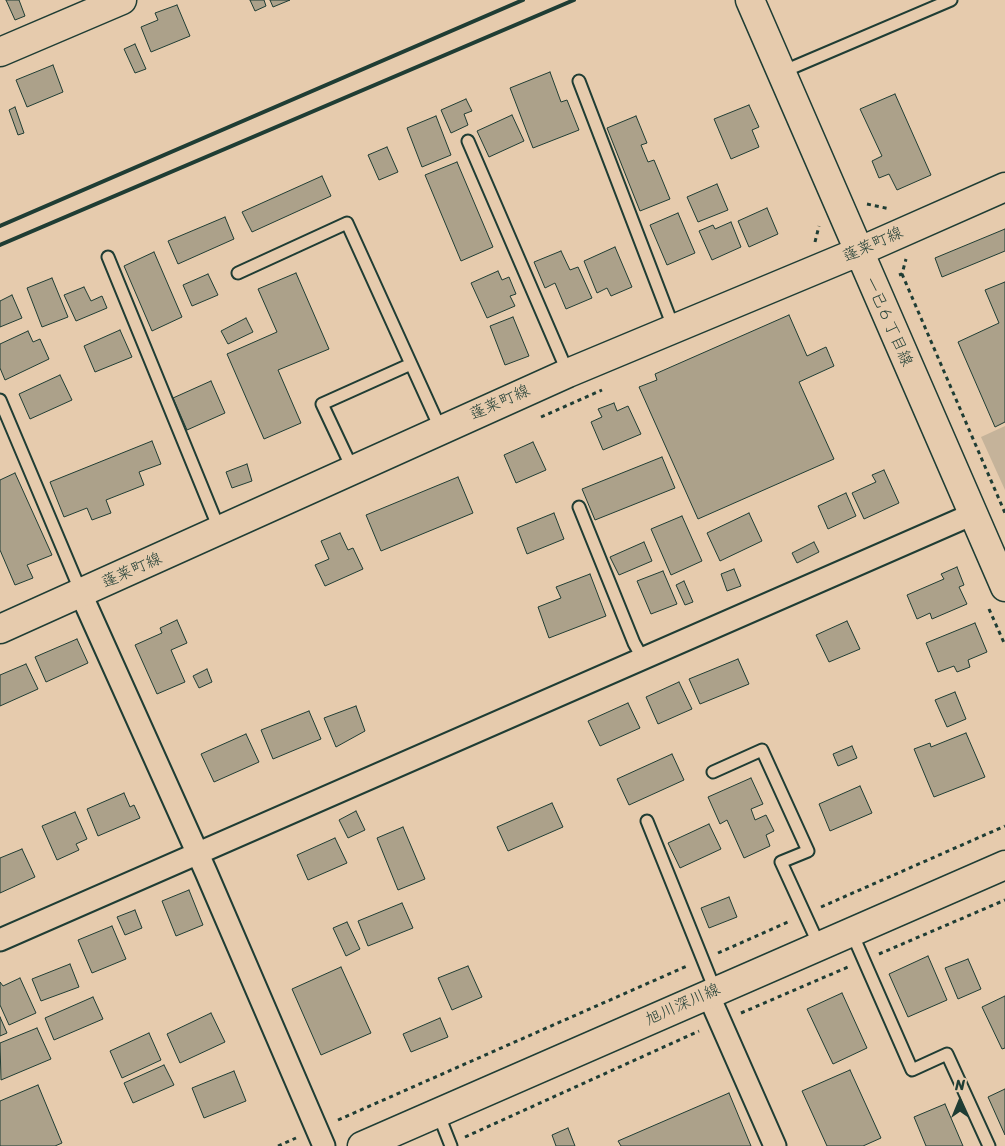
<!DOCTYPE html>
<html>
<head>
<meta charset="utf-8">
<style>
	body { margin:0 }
	#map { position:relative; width:1005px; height:1146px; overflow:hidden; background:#e6cbad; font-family:Sriracha,sans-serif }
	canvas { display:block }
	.north { position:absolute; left:935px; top:1076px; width:50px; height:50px; -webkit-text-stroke:4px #e6cbad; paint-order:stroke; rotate:0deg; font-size:14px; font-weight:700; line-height:20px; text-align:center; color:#1f3d34 }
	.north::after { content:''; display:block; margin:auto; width:18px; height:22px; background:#1f3d34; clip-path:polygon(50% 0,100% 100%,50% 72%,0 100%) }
</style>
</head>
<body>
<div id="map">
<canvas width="1005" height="1146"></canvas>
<div class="north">N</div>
</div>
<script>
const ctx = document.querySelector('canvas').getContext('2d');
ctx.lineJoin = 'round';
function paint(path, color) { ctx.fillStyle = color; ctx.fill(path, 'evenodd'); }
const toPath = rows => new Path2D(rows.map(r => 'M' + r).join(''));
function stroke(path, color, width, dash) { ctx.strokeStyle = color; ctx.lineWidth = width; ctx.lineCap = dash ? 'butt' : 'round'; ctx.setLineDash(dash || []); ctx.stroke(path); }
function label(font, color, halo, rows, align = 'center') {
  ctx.font = font + ' Sriracha,"Klee One",sans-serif'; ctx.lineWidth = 4; ctx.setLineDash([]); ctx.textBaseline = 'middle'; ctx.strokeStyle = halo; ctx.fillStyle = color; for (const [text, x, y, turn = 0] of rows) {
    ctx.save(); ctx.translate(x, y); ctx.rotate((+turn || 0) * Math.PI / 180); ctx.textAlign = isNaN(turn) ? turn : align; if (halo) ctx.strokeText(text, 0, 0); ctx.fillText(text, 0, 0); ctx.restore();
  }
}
paint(toPath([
	[1005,426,1005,490,981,437]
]), '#c5b39a');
const building = toPath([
	[6,0,19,0,25,16,15,20,6,0],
	[250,0,264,0,266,6,255,11,250,0],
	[270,0,290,0,273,7,270,0],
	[177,5,190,36,151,52,141,27,158,20,155,13,177,5],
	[135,44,146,69,135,73,124,49,135,44],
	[53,65,63,92,27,107,16,80,53,65],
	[550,72,561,102,567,100,579,130,533,148,510,88,550,72],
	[895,94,931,175,897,190,889,174,879,178,872,161,882,156,860,109,895,94],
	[466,99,472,111,464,114,468,125,451,133,441,110,466,99],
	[749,105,759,127,752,130,759,147,731,159,714,119,749,105],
	[15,107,24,133,18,135,9,110,15,107],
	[512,115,524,141,489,157,477,131,512,115],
	[436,116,451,155,422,167,407,128,436,116],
	[636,116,647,143,641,145,648,162,654,160,670,199,640,211,607,128,636,116],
	[387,147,398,172,379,180,368,155,387,147],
	[457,162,493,247,461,261,425,175,457,162],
	[322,176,331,196,252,232,242,212,322,176],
	[717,184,728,210,698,222,687,197,717,184],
	[767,208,778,234,749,247,738,221,767,208],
	[678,213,695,253,667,265,650,225,678,213],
	[225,217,234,239,178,264,168,241,225,217],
	[731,222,741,247,712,260,699,231,713,225,715,229,731,222],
	[1005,229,1005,251,942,277,935,258,1005,229],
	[615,247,632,287,611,296,607,288,597,293,584,261,615,247],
	[561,251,570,270,578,267,592,298,566,309,555,283,545,288,534,262,561,251],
	[154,252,182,317,152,331,124,266,154,252],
	[498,271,502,280,509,277,516,294,510,296,515,306,487,318,471,283,498,271],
	[296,273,329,349,278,370,301,423,264,439,227,354,277,332,258,289,296,273],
	[208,274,218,295,192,306,183,285,208,274],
	[52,278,68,317,42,327,27,288,52,278],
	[1005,282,1005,422,995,427,958,342,999,323,985,290,1005,282],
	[84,287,91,301,102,296,107,308,76,321,64,295,84,287],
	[12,295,22,318,0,327,0,301,12,295],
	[789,315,807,356,826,347,834,366,799,382,834,459,698,519,639,387,657,380,655,374,789,315],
	[513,317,529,356,505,365,490,326,513,317],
	[246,318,253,332,228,344,221,331,246,318],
	[120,330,132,357,95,372,84,346,120,330],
	[28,331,33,342,40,339,49,359,5,380,0,368,0,344,28,331],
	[60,375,72,400,30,419,19,394,60,375],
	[211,381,225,413,187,430,173,398,211,381],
	[614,403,617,411,628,406,641,434,603,450,591,422,602,417,598,409,614,403],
	[152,441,161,464,139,472,144,485,106,500,111,513,92,520,87,508,64,517,50,482,152,441],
	[533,442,546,470,516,483,504,455,533,442],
	[662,457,675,488,595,520,582,489,662,457],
	[247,464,252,481,232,488,226,472,247,464],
	[884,470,899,503,864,519,852,493,876,482,872,475,884,470],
	[15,473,52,555,27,565,33,578,15,585,0,550,0,480,15,473],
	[458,477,473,513,381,551,366,515,458,477],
	[846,493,856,516,828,529,818,506,846,493],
	[554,513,564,539,527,554,517,528,554,513],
	[749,513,762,541,720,561,707,533,749,513],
	[682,516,702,561,671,575,651,529,682,516],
	[340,533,348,550,353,548,363,569,325,586,315,565,329,559,321,541,340,533],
	[644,542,652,561,619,575,610,557,644,542],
	[814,542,819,552,797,563,792,553,814,542],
	[957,567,964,585,959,587,967,604,932,619,930,613,917,619,907,595,944,579,941,574,957,567],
	[734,569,741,586,727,591,721,574,734,569],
	[663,571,677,604,651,614,637,581,663,571],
	[590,574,606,616,549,638,538,607,561,598,556,587,590,574],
	[684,581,693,602,685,605,676,585,684,581],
	[177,620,187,643,171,650,185,682,157,694,135,645,162,633,160,628,177,620],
	[847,621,860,649,829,662,816,635,847,621],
	[975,623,987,652,968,660,970,667,957,672,954,666,938,672,926,643,975,623],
	[77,639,88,663,46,682,35,657,77,639],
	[738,659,749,684,700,704,689,679,738,659],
	[26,664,38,689,0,706,0,675,26,664],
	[207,669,212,682,199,688,193,676,207,669],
	[679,682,692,709,658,724,646,697,679,682],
	[955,692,966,719,947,727,935,700,955,692],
	[628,703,640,728,600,746,588,721,628,703],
	[356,706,365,731,336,747,324,718,356,706],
	[309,711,321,739,273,759,261,730,309,711],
	[966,733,985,777,934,797,914,749,930,743,931,747,966,733],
	[246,734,259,762,214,782,201,754,246,734],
	[852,746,857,758,838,766,833,754,852,746],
	[672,754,684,780,629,805,617,779,672,754],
	[751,778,763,804,751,809,755,820,766,815,774,831,766,835,770,846,744,858,727,820,720,824,708,797,751,778],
	[860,786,872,813,830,831,819,804,860,786],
	[124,793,130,807,134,805,140,818,98,836,87,809,124,793],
	[552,803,563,827,508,851,497,827,552,803],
	[356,811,365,830,348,838,339,820,356,811],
	[75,812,87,839,76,844,79,850,57,860,42,826,75,812],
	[709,824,721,849,680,868,668,843,709,824],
	[403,827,425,879,398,890,377,838,403,827],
	[335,838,347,863,308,880,297,855,335,838],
	[22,849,35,877,0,893,0,858,22,849],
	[189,890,203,925,176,936,162,901,189,890],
	[729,897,737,917,709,928,701,908,729,897],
	[402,903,413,928,368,946,358,921,402,903],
	[135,910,142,928,125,935,117,917,135,910],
	[347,922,360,949,346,956,333,928,347,922],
	[112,926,126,959,92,973,78,940,112,926],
	[928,956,947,1000,908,1017,889,974,928,956],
	[968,959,981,989,958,999,945,968,968,959],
	[70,964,79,987,41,1001,32,979,70,964],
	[468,966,482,997,452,1010,438,978,468,966],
	[341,967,371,1033,321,1055,292,989,341,967],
	[20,978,36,1013,9,1025,0,1005,0,982,3,986,20,978],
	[842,993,867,1048,833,1064,807,1009,842,993],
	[1005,996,1005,1048,1002,1049,982,1007,1005,996],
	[93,997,103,1019,54,1040,45,1018,93,997],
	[211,1013,225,1042,180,1063,167,1034,211,1013],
	[0,1017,7,1033,0,1036,0,1017],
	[440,1018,448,1037,411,1052,403,1034,440,1018],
	[37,1028,51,1059,1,1080,0,1043,37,1028],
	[149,1033,161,1060,122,1078,110,1051,149,1033],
	[164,1065,174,1085,133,1103,124,1083,164,1065],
	[850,1070,881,1138,863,1146,827,1146,802,1091,850,1070],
	[234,1071,246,1101,204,1118,192,1088,234,1071],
	[38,1085,62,1143,55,1146,0,1146,0,1101,38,1085],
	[1005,1089,1005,1135,988,1097,1005,1089],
	[729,1093,751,1146,621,1146,618,1141,729,1093],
	[945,1104,963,1146,926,1146,914,1117,945,1104],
	[568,1128,575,1146,556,1146,552,1135,568,1128]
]);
paint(building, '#aca18a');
stroke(building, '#1f3d34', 1);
const lane = toPath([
	[782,72,951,0],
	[579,81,674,329],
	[468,141,568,373],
	[108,257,220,531],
	[238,273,347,223,411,364],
	[0,400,81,592],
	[353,470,322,404,411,364,441,430],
	[579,507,634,643,643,659],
	[713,772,762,750,808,851,781,862,819,945],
	[647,821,715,990],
	[851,931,912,1070,947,1054,989,1146],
	[438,1113,451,1146]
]);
const street = toPath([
	[81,594,206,872,324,1146],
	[0,940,973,514],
	[708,994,775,1146]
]);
const secondary = toPath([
	[750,0,1005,587],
	[0,52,122,0],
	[0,629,568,373,858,252,1005,187]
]);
const primary = toPath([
	[362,1146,1005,865]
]);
stroke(lane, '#1f3d34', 15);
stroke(street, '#1f3d34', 25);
stroke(secondary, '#1f3d34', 31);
stroke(primary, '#1f3d34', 31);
stroke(toPath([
	[867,204,890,209],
	[815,242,819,226],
	[902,274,1005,513],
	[899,275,902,274,906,259],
	[541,417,602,390],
	[989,609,1005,645],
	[821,907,1005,826],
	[718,953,788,922],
	[879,954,1005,900],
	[741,1013,848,967],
	[338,1120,687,966],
	[465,1137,699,1031],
	[278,1146,296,1138]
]), '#1f3d34', 3, [4, 4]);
stroke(lane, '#e6cbad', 11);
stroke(street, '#e6cbad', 21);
stroke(secondary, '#e6cbad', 28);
stroke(primary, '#e6cbad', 28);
stroke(toPath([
	[0,226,523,0],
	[0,245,574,0]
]), '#1f3d34', 4);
label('16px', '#1f3d34', '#e6cbad', [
	["蓬莱町線",873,245,-24],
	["一已６丁目線",888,322,66],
	["蓬莱町線",500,403,-24],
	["蓬莱町線",132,571,-24],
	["旭川深川線",683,1005,-24]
]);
</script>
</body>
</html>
